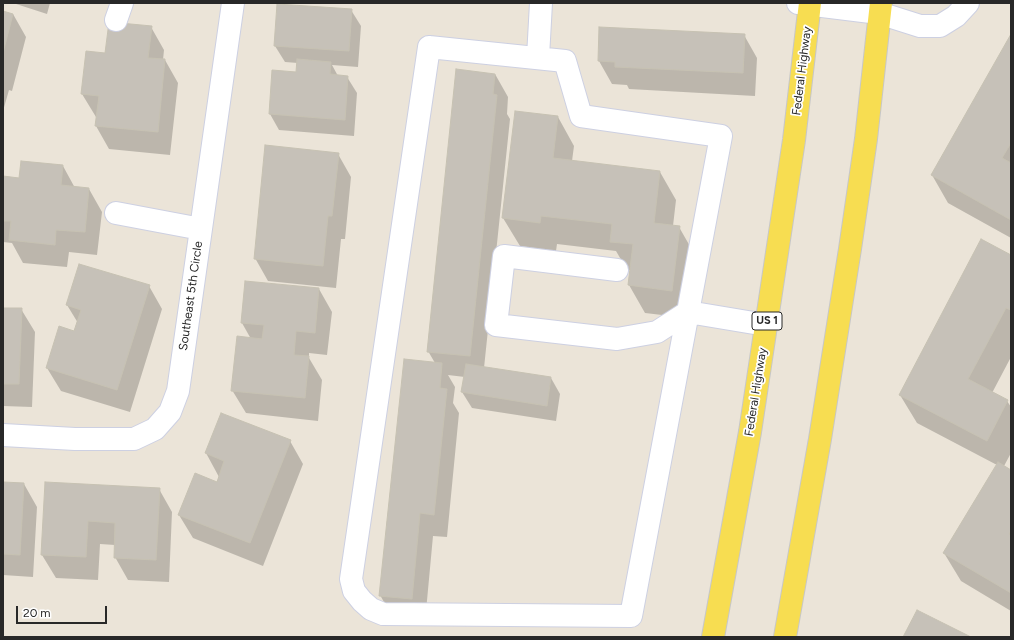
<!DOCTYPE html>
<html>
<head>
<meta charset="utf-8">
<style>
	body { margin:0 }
	#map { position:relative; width:1014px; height:640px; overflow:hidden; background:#ebe4d8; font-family:Figtree,sans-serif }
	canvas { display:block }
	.frame { position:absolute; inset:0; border:4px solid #282828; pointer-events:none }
	.scale { position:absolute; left:16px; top:606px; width:91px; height:18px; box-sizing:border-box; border:2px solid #282828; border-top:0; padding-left:5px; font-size:12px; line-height:14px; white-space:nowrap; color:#282828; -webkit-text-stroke:3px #fff; paint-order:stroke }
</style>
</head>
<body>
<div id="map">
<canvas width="1014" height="640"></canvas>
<div class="frame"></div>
<div class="scale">20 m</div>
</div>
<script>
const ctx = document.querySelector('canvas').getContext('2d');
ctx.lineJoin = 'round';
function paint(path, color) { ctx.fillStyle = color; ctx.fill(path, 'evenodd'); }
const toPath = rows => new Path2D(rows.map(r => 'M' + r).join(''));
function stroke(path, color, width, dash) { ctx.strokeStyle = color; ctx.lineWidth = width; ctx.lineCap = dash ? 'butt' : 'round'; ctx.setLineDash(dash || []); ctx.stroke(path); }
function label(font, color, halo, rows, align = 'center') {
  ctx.font = font + ' Figtree,sans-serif'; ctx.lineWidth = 3.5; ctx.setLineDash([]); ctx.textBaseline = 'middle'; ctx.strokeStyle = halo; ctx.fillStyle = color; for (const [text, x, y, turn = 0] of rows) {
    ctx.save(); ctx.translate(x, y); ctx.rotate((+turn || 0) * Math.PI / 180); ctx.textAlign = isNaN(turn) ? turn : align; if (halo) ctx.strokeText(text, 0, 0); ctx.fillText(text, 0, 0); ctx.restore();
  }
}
paint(toPath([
	[13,3,50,3,47,14],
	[351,10,361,26,358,67,332,65,338,76,347,77,357,93,354,136,279,130,270,114,273,71,297,73,298,63,285,62,275,46],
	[3,12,13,14,26,37,12,91,9,90,3,111],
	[151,27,164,50,163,60,165,60,178,83,170,155,109,149,96,126,97,117,96,117,82,94,106,54],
	[600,28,744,35,757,58,755,96,629,89,627,85,612,84,599,61],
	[1011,36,1011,238,948,203,932,175],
	[495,74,508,97,507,114,510,119,484,368,551,378,560,394,556,421,472,408,462,392,465,377,448,375,455,387,453,403,459,413,447,537,433,536,425,622,393,618,380,595,435,363,428,351],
	[516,112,558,117,574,146,572,161,660,172,676,200,673,226,679,227,695,255,688,318,645,313,629,285,631,270,627,270,616,251,557,244,556,251,520,246,503,218],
	[338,154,351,177,345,239,341,239,336,288,268,281,255,258],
	[63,166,75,188,89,189,102,212,97,255,69,252,67,267,23,263,12,243,3,242,3,177,20,179],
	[1011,256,1011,357,992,393,1007,401,1011,407,1011,453,1004,466,1011,471,1011,611,961,581,944,553,997,465,917,423,900,395],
	[149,286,162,309,130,412,61,391,47,368,75,332,78,323,67,305],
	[319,289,332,312,327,355,309,353,309,358,322,380,318,421,246,413,232,390,251,339,242,323],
	[3,309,21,309,35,332,32,407,3,406],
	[290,441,303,464,263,566,193,538,179,515,217,483,219,477,206,453],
	[3,483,24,484,37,507,33,577,3,575],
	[46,483,159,489,172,512,169,582,128,580,115,557,115,545,100,544,98,580,56,578,42,555]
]), '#0003');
const building = toPath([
	[277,4,352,9,349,51,274,46,277,4],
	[3,11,13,14,3,53,3,11],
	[109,22,152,26,148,58,165,59,158,132,95,126,99,96,81,94,86,51,105,53,109,22],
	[599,27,745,34,743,73,615,67,615,62,598,61,599,27],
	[1011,34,1011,143,1002,158,1011,163,1011,220,931,175,1011,34],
	[297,59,331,62,330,74,348,76,345,120,269,114,272,70,296,72,297,59],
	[456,69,495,74,493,94,497,95,470,356,427,352,456,69],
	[515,111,558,116,553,158,660,171,654,223,680,226,672,291,628,285,633,244,610,242,612,224,541,216,540,223,502,218,515,111],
	[265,145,339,153,332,216,328,216,323,266,254,259,265,145],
	[21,161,63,165,61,185,89,188,85,232,56,230,55,245,9,240,11,221,3,221,3,176,19,178,21,161],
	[981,239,1011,255,1011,310,1006,308,968,379,1008,400,987,441,899,395,981,239],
	[79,264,150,285,117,390,46,368,59,326,74,331,81,310,66,305,79,264],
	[245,281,319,288,315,333,296,331,294,355,309,356,305,398,231,391,237,336,262,339,264,325,241,323,245,281],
	[3,308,22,308,19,384,3,384,3,308],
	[404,359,442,363,440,388,447,389,434,515,420,513,412,599,379,596,404,359],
	[466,364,551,377,547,406,461,392,466,364],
	[221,413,291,440,250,543,178,515,195,473,217,482,224,461,205,453,221,413],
	[998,462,1011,470,1011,531,1009,534,1011,535,1011,593,943,553,998,462],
	[3,482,24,483,20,555,3,554,3,482],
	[45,482,160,488,156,560,114,558,115,523,88,521,86,557,41,555,45,482],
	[917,610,971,637,903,637,917,610]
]);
paint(building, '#c6c1b8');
stroke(building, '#c6c1b2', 1);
const minor = toPath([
	[798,3,879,13,920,26,940,26,956,16,968,3],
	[116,20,122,3],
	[429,47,565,61,581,116,721,136,631,616,383,614,371,609,362,601,354,591,351,579,429,47],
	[538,57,541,3],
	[116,213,201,229],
	[617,270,504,256,496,325,617,339,657,332,688,312,766,325],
	[3,435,75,439,134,439,155,429,170,412,178,391,233,3]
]);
const major = toPath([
	[713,637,750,432,794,140,810,3],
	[785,637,820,439,850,249,866,139,881,3]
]);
stroke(minor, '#cdd0e2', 24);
stroke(major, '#c7c7c7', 24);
stroke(minor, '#fff', 22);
stroke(major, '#f7dd51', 22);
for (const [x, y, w] of [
	[767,321,30]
]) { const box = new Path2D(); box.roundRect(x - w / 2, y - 9, w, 18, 3); ctx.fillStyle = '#fff'; ctx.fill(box); stroke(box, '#282828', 1); }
label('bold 11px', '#282828', null, [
	["US 1",767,321]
]);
label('12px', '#282828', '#fff', [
	["Federal Highway",802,71,-83],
	["Southeast 5th Circle",191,296,-82],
	["Federal Highway",756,392,-81]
]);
</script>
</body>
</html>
